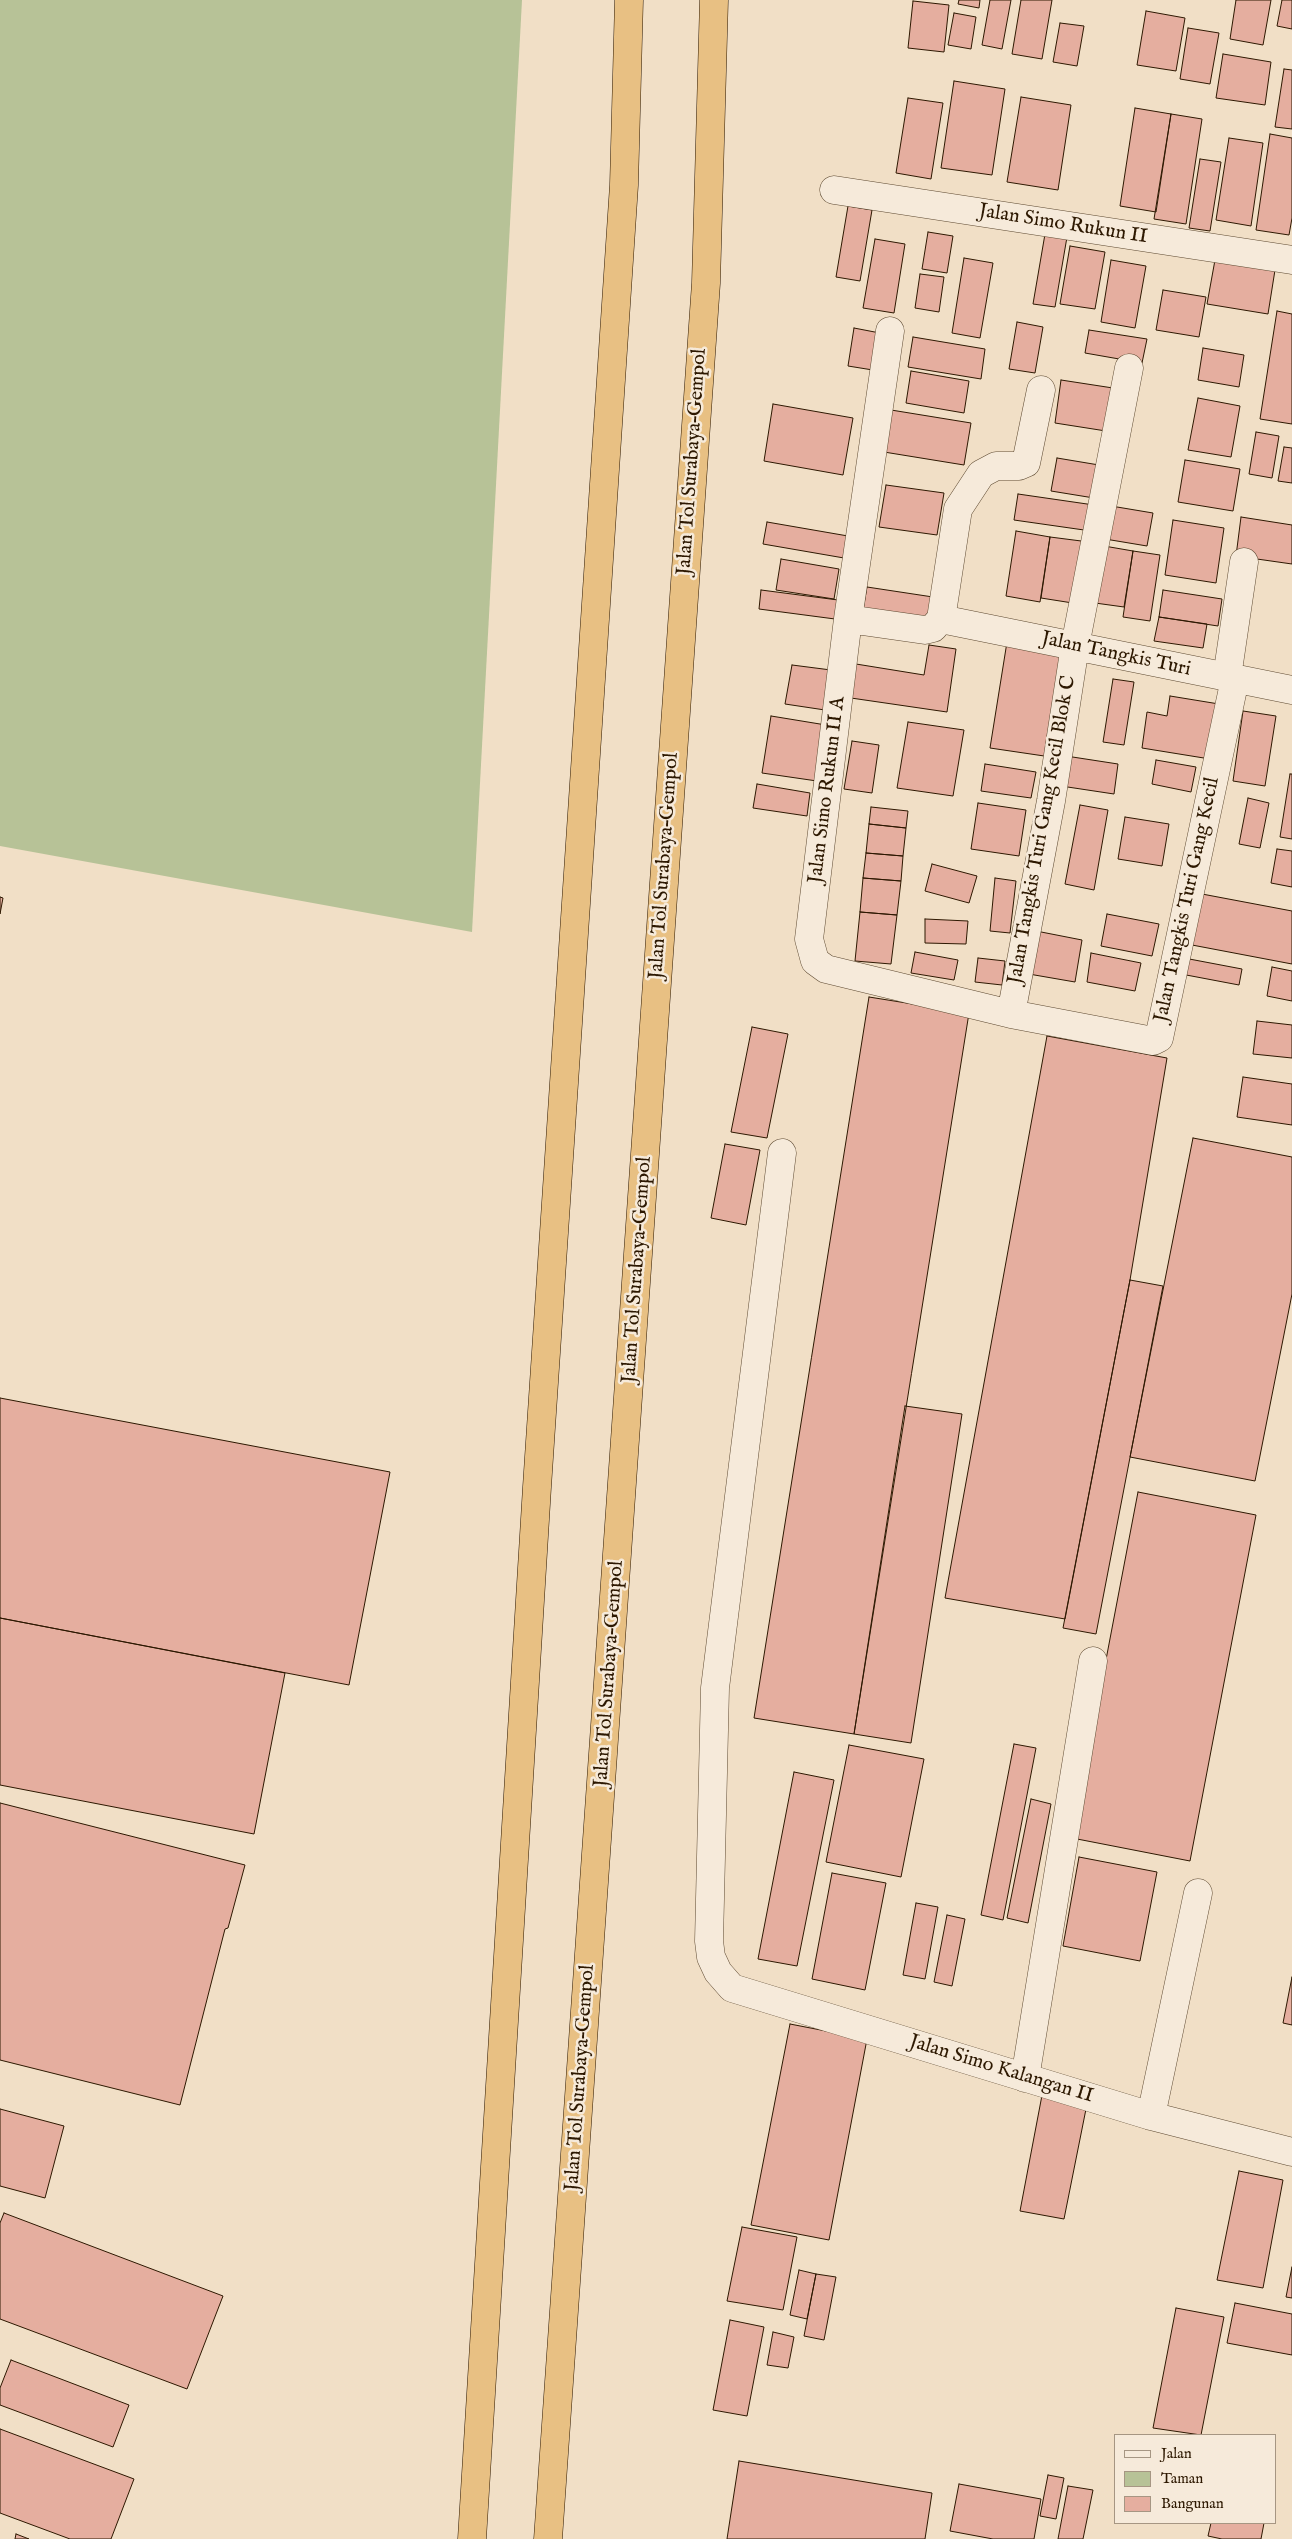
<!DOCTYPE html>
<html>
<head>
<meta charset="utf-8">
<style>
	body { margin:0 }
	#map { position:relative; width:1292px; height:2539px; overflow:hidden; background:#f1dfc6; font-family:"IM FELL English",serif }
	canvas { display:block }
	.legend { position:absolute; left:1114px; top:2434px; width:162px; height:90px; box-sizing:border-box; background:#f6eada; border:1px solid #a69683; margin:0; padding:6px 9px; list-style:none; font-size:15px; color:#2d1801 }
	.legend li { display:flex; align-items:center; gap:10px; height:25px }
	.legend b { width:25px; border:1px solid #a69683 }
</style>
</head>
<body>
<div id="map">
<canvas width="1292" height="2539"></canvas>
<ul class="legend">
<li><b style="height:6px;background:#f6eada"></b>Jalan</li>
<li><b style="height:14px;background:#b7c297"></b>Taman</li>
<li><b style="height:14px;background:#e5ae9f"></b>Bangunan</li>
</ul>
</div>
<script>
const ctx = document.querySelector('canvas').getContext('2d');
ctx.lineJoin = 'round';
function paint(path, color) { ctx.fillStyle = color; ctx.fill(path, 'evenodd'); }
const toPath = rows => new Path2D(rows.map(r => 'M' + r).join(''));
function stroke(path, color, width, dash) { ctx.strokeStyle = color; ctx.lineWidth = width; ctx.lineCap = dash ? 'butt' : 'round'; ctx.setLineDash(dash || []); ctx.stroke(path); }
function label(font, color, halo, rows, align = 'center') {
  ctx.font = font + ' "IM FELL English",serif'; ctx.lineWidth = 5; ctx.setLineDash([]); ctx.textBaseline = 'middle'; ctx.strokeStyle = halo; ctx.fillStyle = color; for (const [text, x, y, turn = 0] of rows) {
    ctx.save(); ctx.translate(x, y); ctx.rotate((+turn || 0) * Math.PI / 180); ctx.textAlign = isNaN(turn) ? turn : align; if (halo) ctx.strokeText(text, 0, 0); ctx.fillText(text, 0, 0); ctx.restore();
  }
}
paint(toPath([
	[0,0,522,0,472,932,0,846]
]), '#b7c297');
const building = toPath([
	[959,0,980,0,979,8,958,4,959,0],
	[990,0,1011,0,1002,49,982,45,990,0],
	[1021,0,1052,0,1042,59,1012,54,1021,0],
	[1236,0,1271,0,1263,45,1230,39,1236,0],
	[1282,0,1292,0,1292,29,1277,26,1282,0],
	[913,1,949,5,944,52,908,48,913,1],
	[1146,11,1185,18,1176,71,1137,65,1146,11],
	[954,13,976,17,971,49,948,45,954,13],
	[1060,23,1084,26,1077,66,1053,62,1060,23],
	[1188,28,1219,33,1210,84,1180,79,1188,28],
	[1223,54,1271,62,1265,105,1216,98,1223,54],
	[1284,69,1292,70,1292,129,1275,127,1284,69],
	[954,81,1005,89,992,175,941,168,954,81],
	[1021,97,1071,105,1058,190,1007,182,1021,97],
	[908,98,943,103,931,179,896,173,908,98],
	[1135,108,1171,114,1156,212,1120,206,1135,108],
	[1171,114,1202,119,1186,224,1154,219,1171,114],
	[1270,134,1292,138,1292,218,1289,235,1256,230,1270,134],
	[1229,138,1263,143,1251,226,1216,220,1229,138],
	[1200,159,1221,162,1210,231,1189,228,1200,159],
	[848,206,872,210,860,281,836,277,848,206],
	[928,232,953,236,947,273,922,269,928,232],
	[1045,234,1067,237,1055,307,1033,304,1045,234],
	[875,239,905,244,894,313,863,308,875,239],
	[1070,246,1105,252,1095,309,1060,304,1070,246],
	[964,258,993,263,980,338,952,333,964,258],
	[1111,260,1146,266,1135,328,1101,322,1111,260],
	[1215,260,1275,270,1268,314,1207,304,1215,260],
	[920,274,944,277,939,312,915,308,920,274],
	[1163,290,1206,297,1199,337,1156,330,1163,290],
	[1277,311,1292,314,1292,424,1260,419,1277,311],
	[1017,322,1043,327,1035,373,1009,369,1017,322],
	[854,328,885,334,879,371,848,366,854,328],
	[1089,330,1147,339,1142,363,1085,353,1089,330],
	[913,337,985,349,981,379,908,367,913,337],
	[1203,348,1244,355,1239,387,1198,380,1203,348],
	[911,371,969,381,964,413,906,403,911,371],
	[1061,380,1113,388,1106,431,1055,423,1061,380],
	[1198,398,1240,406,1231,457,1188,450,1198,398],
	[773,404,853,418,843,475,764,461,773,404],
	[891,410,971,423,964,465,884,452,891,410],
	[1256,432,1279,436,1272,478,1249,474,1256,432],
	[1284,447,1292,448,1292,483,1278,481,1284,447],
	[1057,458,1099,465,1094,498,1051,491,1057,458],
	[1185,460,1240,469,1233,511,1178,502,1185,460],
	[886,485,944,493,937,535,879,527,886,485],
	[1018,494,1094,505,1091,531,1014,520,1018,494],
	[1111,506,1153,513,1147,546,1105,539,1111,506],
	[1241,517,1292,525,1292,564,1236,556,1241,517],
	[1173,520,1224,528,1216,583,1165,575,1173,520],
	[767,522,848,536,844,558,763,544,767,522],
	[1016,531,1050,537,1040,602,1006,596,1016,531],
	[1050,537,1089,542,1079,604,1041,598,1050,537],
	[1104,546,1133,551,1124,607,1095,603,1104,546],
	[1133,551,1160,555,1150,621,1123,617,1133,551],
	[781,559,839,569,834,599,776,590,781,559],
	[867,587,933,597,929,625,862,615,867,587],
	[761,590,838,600,835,619,759,609,761,590],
	[1163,590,1222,599,1218,626,1159,617,1163,590],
	[1159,617,1207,624,1203,648,1154,641,1159,617],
	[1007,642,1067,652,1051,757,990,748,1007,642],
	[929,645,956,649,947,712,851,698,856,664,924,675,929,645],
	[792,665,831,670,825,710,785,704,792,665],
	[1113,679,1134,682,1124,745,1103,742,1113,679],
	[1170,696,1219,704,1210,759,1142,748,1147,712,1167,716,1170,696],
	[1243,711,1276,716,1265,786,1233,781,1243,711],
	[771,716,826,725,817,781,762,773,771,716],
	[908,722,964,730,953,796,897,788,908,722],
	[852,741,879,745,872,793,844,789,852,741],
	[1066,756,1118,764,1114,794,1061,786,1066,756],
	[1156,760,1196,767,1191,792,1152,784,1156,760],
	[985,764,1036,772,1031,798,981,791,985,764],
	[1290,774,1292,774,1292,839,1280,837,1290,774],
	[757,784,810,793,807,816,753,808,757,784],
	[1248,798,1269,803,1260,848,1239,844,1248,798],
	[978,803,1026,810,1019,856,971,849,978,803],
	[1080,805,1108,810,1094,890,1065,884,1080,805],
	[871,807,908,811,906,828,869,824,871,807],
	[1125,817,1169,824,1162,866,1118,859,1125,817],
	[869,824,906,828,903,856,866,853,869,824],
	[1277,849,1292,851,1292,887,1271,883,1277,849],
	[866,853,903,856,901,881,863,878,866,853],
	[932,864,977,876,969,903,925,891,932,864],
	[863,878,901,881,897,915,860,912,863,878],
	[995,878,1016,881,1010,933,990,931,995,878],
	[1202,894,1292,911,1292,964,1192,945,1202,894],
	[0,897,3,898,0,914,0,897],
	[860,912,897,915,891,964,855,961,860,912],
	[1107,914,1159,924,1152,956,1101,946,1107,914],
	[925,919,968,921,966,944,925,943,925,919],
	[1031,930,1082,940,1075,982,1023,973,1031,930],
	[915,952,958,960,954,980,911,973,915,952],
	[1091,953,1141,963,1135,991,1087,982,1091,953],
	[978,958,1005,961,1002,985,975,982,978,958],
	[1184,958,1242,969,1239,985,1181,974,1184,958],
	[1272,967,1292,971,1292,1001,1267,996,1272,967],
	[869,997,969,1013,854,1734,754,1718,869,997],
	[1257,1021,1292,1025,1292,1058,1253,1054,1257,1021],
	[752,1027,788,1034,767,1138,731,1132,752,1027],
	[1047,1036,1167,1058,1130,1280,1065,1619,945,1598,1047,1036],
	[1243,1077,1292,1084,1292,1125,1237,1117,1243,1077],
	[1193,1138,1292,1157,1292,1294,1255,1481,1130,1457,1193,1138],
	[725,1144,760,1150,746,1225,711,1218,725,1144],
	[1130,1280,1163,1286,1096,1634,1063,1628,1130,1280],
	[0,1398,390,1472,349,1685,0,1618,0,1398],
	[905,1406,962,1414,911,1743,854,1734,905,1406],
	[1138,1492,1256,1515,1190,1861,1072,1838,1138,1492],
	[0,1618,285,1673,254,1834,0,1785,0,1618],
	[1014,1744,1036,1748,1003,1920,981,1915,1014,1744],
	[849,1745,924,1759,901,1877,826,1862,849,1745],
	[794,1772,834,1780,797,1966,758,1959,794,1772],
	[1031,1799,1051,1804,1028,1923,1007,1918,1031,1799],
	[0,1803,245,1865,228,1928,225,1929,180,2105,0,2060,0,1803],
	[1079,1857,1157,1872,1140,1961,1063,1946,1079,1857],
	[832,1873,886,1883,865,1990,812,1979,832,1873],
	[916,1903,938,1907,925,1979,903,1975,916,1903],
	[947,1915,965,1919,952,1986,934,1982,947,1915],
	[1292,1977,1292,2025,1283,2023,1292,1977],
	[790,2024,867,2039,829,2240,751,2225,790,2024],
	[1043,2090,1088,2099,1064,2219,1020,2211,1043,2090],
	[0,2109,64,2126,45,2198,0,2186,0,2109],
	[1239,2171,1283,2180,1263,2288,1217,2280,1239,2171],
	[4,2213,223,2296,187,2389,0,2319,0,2223,4,2213],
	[742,2227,797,2237,783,2310,727,2301,742,2227],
	[1292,2267,1292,2298,1286,2297,1292,2267],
	[799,2270,816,2274,807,2319,790,2315,799,2270],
	[816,2274,836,2277,824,2340,804,2336,816,2274],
	[1235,2303,1292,2314,1292,2355,1227,2343,1235,2303],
	[1176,2308,1224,2317,1201,2435,1153,2428,1176,2308],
	[730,2320,764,2327,747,2416,713,2410,730,2320],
	[773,2332,794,2337,788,2368,767,2365,773,2332],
	[11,2360,129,2405,113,2447,0,2405,0,2388,11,2360],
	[0,2429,134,2479,111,2539,70,2539,0,2513,0,2429],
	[739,2461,932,2493,925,2539,727,2539,739,2461],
	[1048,2475,1064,2478,1056,2519,1040,2516,1048,2475],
	[959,2484,1041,2499,1034,2539,993,2539,950,2531,959,2484],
	[1068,2486,1093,2490,1083,2539,1058,2539,1068,2486],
	[1211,2523,1264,2523,1261,2539,1222,2539,1208,2536,1211,2523],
	[16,2534,29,2539,15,2539,16,2534]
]);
paint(building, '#e5ae9f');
stroke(building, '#2d1801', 1);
const minor = toPath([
	[834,190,1292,260],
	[890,331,848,619,809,939,815,961,826,969,1011,1014,1153,1041,1159,1038,1235,679],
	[848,619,925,630,933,628,941,619],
	[941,619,1292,690],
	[941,619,958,509,981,474,996,466,1019,466,1026,463,1041,390],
	[1227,677,1244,562],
	[1011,1014,1051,801,1075,646,1129,368],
	[782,1153,715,1688,709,1941,711,1957,718,1972,732,1988,1151,2116,1292,2152],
	[1025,2078,1093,1661],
	[1151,2116,1198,1893]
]);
const highway = toPath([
	[472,2539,537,1487,624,185,629,0],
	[548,2539,706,283,714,0]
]);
stroke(minor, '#5e4a32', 29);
stroke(highway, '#2d1801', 29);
stroke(minor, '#f6eada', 28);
stroke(highway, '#e8c083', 28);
label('20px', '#2d1801', '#f6eada', [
	["Jalan Simo Rukun II",1063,225,9],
	["Jalan Tol Surabaya–Gempol",693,462,-86],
	["Jalan Tangkis Turi",1116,655,12],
	["Jalan Simo Rukun II A",828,790,-83],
	["Jalan Tangkis Turi Gang Kecil Blok C",1043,830,-80],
	["Jalan Tol Surabaya–Gempol",665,866,-86],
	["Jalan Tangkis Turi Gang Kecil",1188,900,-78],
	["Jalan Tol Surabaya–Gempol",638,1270,-86],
	["Jalan Tol Surabaya–Gempol",610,1674,-86],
	["Jalan Simo Kalangan II",1001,2070,17],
	["Jalan Tol Surabaya–Gempol",581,2078,-86]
]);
</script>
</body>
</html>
